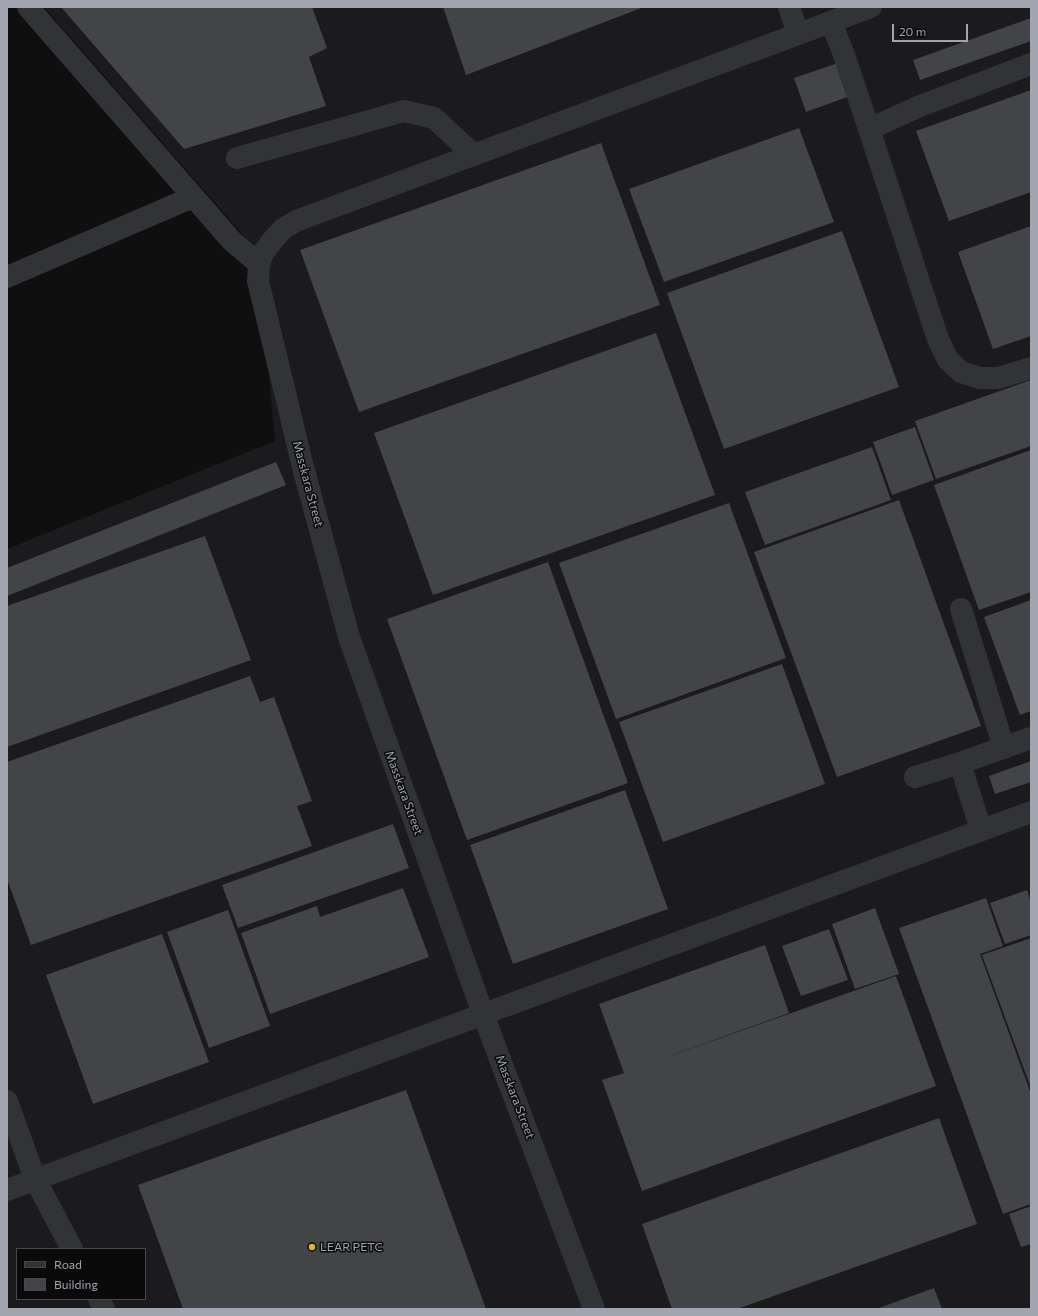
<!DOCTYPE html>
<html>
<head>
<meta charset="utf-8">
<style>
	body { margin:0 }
	#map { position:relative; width:1038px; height:1316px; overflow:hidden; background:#0f0f10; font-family:Commissioner,sans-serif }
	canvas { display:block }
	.frame { position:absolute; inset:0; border:8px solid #a1a5b0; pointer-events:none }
	.legend { position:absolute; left:16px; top:1248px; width:130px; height:52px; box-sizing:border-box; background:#0a0a0b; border:1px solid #46484d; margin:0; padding:5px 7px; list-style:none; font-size:12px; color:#a1a5b0 }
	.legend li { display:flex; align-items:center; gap:8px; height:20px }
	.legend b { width:20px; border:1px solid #46484d }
	.scale { position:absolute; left:892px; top:24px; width:76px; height:18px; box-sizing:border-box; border:2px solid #a1a5b0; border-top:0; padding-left:5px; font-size:12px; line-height:14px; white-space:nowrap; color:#a1a5b0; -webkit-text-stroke:3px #0a0a0b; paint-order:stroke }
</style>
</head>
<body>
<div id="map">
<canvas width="1038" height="1316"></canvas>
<div class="frame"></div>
<ul class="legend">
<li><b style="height:5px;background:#323337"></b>Road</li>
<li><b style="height:11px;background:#434448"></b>Building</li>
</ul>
<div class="scale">20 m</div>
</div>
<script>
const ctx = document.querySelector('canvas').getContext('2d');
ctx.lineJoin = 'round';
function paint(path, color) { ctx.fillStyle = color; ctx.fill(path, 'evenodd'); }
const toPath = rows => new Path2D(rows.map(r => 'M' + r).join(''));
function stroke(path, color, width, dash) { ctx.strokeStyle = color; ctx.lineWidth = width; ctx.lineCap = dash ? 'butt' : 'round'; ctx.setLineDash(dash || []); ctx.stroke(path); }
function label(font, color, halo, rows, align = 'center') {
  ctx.font = font + ' Commissioner,sans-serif'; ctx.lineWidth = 3; ctx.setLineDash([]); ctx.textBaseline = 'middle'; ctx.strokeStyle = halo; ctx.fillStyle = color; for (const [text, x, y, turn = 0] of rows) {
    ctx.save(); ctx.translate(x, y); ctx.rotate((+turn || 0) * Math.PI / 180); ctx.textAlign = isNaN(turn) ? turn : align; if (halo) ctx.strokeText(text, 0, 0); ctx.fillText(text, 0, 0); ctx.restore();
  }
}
paint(toPath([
	[44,7,1031,7,1031,1309,7,1309,7,549,275,441,257,251],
	[17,1249,145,1249,145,1299,17,1299]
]), '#1b1b1d');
paint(toPath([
	[61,7,312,7,327,48,309,57,326,106,184,149],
	[443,7,644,7,466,75],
	[1031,18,1031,41,920,80,913,60],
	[838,63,850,96,806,112,794,78],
	[1031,90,1031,192,949,221,916,131],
	[799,128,834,222,664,282,629,189],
	[601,143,660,305,359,412,300,250],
	[1031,226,1031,336,993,349,958,252],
	[842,231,899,387,724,449,667,293],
	[656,333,715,495,433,595,374,433],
	[1031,380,1031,446,936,479,915,421],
	[915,427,934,480,892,495,873,442],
	[872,447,891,500,765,545,745,492],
	[1031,450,1031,592,979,610,934,485],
	[276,462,286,485,7,596,7,568],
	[899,500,981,726,837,777,754,552],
	[729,503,786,658,616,719,559,563],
	[205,536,251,660,7,747,7,606],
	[548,562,628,783,467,840,387,619],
	[1031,600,1031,711,1020,715,984,617],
	[782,664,825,784,663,842,619,722],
	[250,676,260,702,274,697,312,801,297,806,312,846,31,945,7,879,7,762],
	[1031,761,1031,782,995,794,989,776],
	[625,790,668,909,513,964,470,845],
	[393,824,409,868,238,928,222,885],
	[403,888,429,957,270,1014,241,933,317,906,320,917],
	[1027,890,1031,902,1031,935,1005,944,990,903],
	[986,898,1003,946,980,954,1031,1094,1031,1204,1003,1214,899,928],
	[875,908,899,974,855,989,832,924],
	[228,910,270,1026,209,1048,167,932],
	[829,929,848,980,801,996,782,946],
	[162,934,209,1062,93,1104,46,975],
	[1031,938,1031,1088,982,955],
	[765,945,789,1013,650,1063,896,976,936,1086,642,1191,602,1080,624,1073,599,1004],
	[406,1090,486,1309,183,1309,138,1185],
	[939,1118,977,1224,737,1309,672,1309,642,1224],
	[1031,1206,1031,1244,1021,1247,1009,1214],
	[934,1288,942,1309,876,1309]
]), '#434448');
stroke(toPath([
	[28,7,232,241,259,264],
	[789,7,798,34],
	[831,22,843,52,869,129],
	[1031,64,920,106,869,129,938,339,948,360,961,372,980,378,998,378,1031,368],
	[237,158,404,111,434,118,474,155],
	[7,277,193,197],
	[961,609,1004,748],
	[960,763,981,830],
	[915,777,960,763,1031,738],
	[7,1101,35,1179,72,1249],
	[7,1190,1031,812],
	[99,1299,104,1309],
	[594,1309,483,1014,349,637,304,471,258,281,259,264,263,253,272,241,283,229,296,221,871,7]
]), '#323337', 22);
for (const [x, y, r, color] of [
	[312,1247,4,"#e2b335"]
]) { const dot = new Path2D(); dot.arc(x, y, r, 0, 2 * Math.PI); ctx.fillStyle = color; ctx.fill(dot); stroke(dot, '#0a0a0b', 1.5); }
label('12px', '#a1a5b0', '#0a0a0b', [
	["Masskara Street",308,484,75],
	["Masskara Street",404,793,70],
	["Masskara Street",515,1097,69]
]);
label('12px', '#a1a5b0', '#0a0a0b', [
	["LEAR PETC",320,1247]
], 'left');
</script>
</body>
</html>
